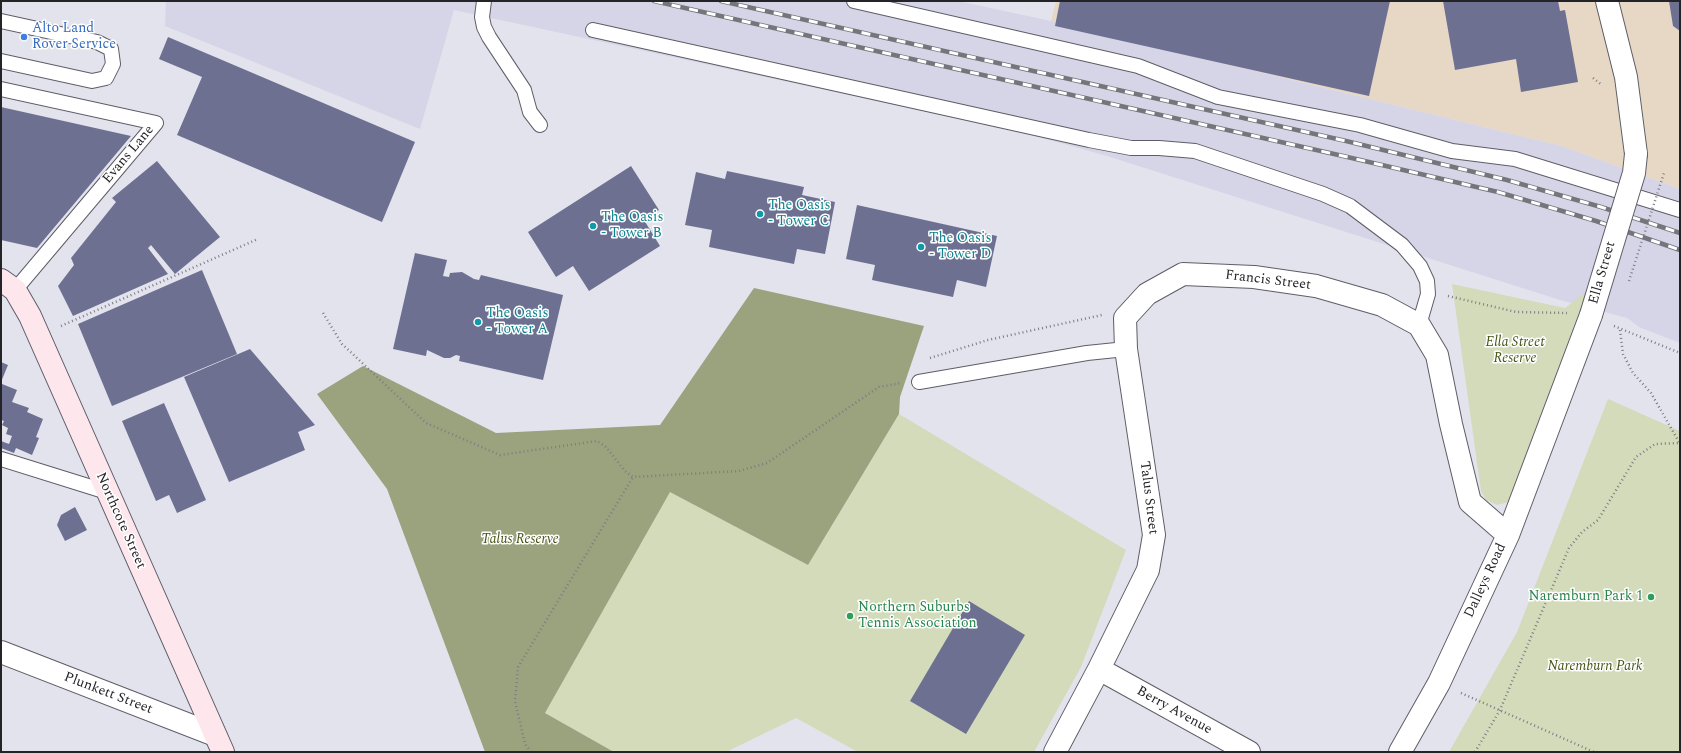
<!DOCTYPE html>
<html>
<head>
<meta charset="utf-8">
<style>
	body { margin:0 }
	#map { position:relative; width:1681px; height:753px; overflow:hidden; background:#e3e3ee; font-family:Spectral,serif }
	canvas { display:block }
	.frame { position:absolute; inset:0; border:2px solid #242327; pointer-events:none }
</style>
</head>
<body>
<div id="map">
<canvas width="1681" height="753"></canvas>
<div class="frame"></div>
</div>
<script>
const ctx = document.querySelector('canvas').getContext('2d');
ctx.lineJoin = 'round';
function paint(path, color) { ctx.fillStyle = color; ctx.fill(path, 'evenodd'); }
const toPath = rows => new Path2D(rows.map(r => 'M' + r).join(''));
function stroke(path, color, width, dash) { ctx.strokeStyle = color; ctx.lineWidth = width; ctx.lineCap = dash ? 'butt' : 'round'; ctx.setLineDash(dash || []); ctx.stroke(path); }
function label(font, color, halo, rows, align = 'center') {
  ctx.font = font + ' Spectral,serif'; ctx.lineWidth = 3; ctx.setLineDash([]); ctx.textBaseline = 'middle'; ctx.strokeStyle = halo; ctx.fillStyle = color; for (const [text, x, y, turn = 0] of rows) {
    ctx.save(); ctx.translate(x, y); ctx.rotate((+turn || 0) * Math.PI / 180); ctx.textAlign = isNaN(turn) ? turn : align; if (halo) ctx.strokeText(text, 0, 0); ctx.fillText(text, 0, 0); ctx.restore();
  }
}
paint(toPath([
	[166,1,958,1,1051,21,1562,146,1680,189,1680,343,1639,327,1627,318,1560,300,1104,155,1020,132,454,10,420,129,165,26]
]), '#d6d5e7');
paint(toPath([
	[1056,1,1680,1,1680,189,1562,146,1051,21]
]), '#e6d8c5');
paint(toPath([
	[1452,284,1565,308,1591,288,1509,502,1497,505,1486,500,1481,491],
	[1608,399,1680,431,1680,752,1449,752,1517,632],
	[899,414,1126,550,1081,667,1034,752,858,752,796,718,726,752,614,752,545,713,670,491,808,565]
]), '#d3dbbb');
paint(toPath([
	[754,288,924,326,900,397,899,414,808,565,670,492,545,713,614,752,485,752,387,489,317,394,363,366,496,433,660,425]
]), '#9aa37e');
paint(toPath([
	[1060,1,1390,1,1369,96,1055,26],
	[1443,1,1558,1,1560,11,1565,10,1578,82,1521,92,1516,59,1455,70],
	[1669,1,1680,1,1680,31,1673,26],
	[168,37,415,142,382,222,177,135,202,77,159,59],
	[1,107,131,136,37,248,1,240],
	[157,161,220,237,175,274,151,245,148,248,168,274,73,316,58,286,74,265,71,258,116,202,112,198],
	[631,166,659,210,644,220,660,246,589,291,573,266,556,277,528,232],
	[727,171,804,187,802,195,835,202,825,254,797,249,794,264,709,247,712,230,685,225,696,172,725,179],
	[857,205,997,236,986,287,957,280,953,297,872,280,875,265,846,259],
	[415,253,447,260,443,276,449,277,450,273,462,272,474,279,479,280,481,275,563,295,543,380,459,361,460,356,456,355,450,358,444,358,427,350,426,356,393,349],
	[202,270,237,354,112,406,78,324],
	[250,349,315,425,298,432,305,450,229,482,184,377],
	[1,362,8,365,1,382],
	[2,384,17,390,12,402,29,408,27,412,43,419,36,437,39,438,32,455,16,448,14,453,1,448,1,441,9,444,12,436,6,434,8,428,2,425,4,421,1,420],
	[164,403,206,500,177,513,169,495,156,501,122,421],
	[75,507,87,530,65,541,57,525,61,515],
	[969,601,1025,635,966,734,910,701]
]), '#6e7092');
const lane = toPath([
	[484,1,482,17,484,27,489,37,524,90,530,112,540,125],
	[854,1,1138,66,1218,97,1360,125,1452,151,1515,159,1680,210],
	[1,21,97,42,111,49,113,64,106,78,92,81,1,61],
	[593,30,1089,140,1131,148,1159,148,1195,151,1323,194,1350,206,1402,245,1420,266,1427,281,1428,294,1419,325],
	[1,89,156,123,15,290],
	[919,382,1087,353,1126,349],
	[1,459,107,492]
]);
const street = toPath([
	[1607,1,1626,77,1636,154],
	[1,652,215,735],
	[1099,669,1249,752],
	[1055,752,1099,669,1148,570,1154,535,1126,349,1125,318,1147,294,1183,274,1254,277,1316,286,1382,305,1419,325,1437,355,1451,424,1470,502,1508,535],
	[1400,752,1439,683,1508,535,1591,315]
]);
const secondary = toPath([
	[1,280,15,290,30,316,223,752]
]);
stroke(lane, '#5e5d67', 16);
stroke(street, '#5e5d67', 24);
stroke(secondary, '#5e5d67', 24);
stroke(toPath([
	[1593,78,1602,85],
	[1448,296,1516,312,1567,313],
	[323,313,342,344,426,423,500,455,597,441,606,447,625,471,633,477,739,471,767,463,879,387,901,383],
	[61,326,258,239],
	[1614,326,1680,353],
	[1620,330,1623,354,1633,373,1651,393,1679,442],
	[930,358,988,340,1102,315],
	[1461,693,1594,752],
	[531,752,525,744,515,701,518,667,633,477],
	[1475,752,1500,710,1569,548,1582,532,1598,520,1636,457,1655,444,1680,443]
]), '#7d7c83', 2.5, [1, 3]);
stroke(lane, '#fff', 14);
stroke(street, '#fff', 22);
stroke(secondary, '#fde6ec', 22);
const rail = toPath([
	[654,1,1343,156,1498,192,1596,221,1680,250],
	[721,1,1346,141,1507,180,1601,207,1680,233]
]);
stroke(rail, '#75757c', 4.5);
stroke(rail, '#fff', 3, [9]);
const streetBridge = toPath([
	[1591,315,1634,173,1636,154]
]);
stroke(streetBridge, '#5e5d67', 24, []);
stroke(toPath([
	[1629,281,1664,173]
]), '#7d7c83', 2.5, [1, 3]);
stroke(streetBridge, '#fff', 22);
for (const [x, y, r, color] of [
	[24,37,4,"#3f7fe0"],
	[760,214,4,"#0f9aa8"],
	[593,226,4,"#0f9aa8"],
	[921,247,4,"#0f9aa8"],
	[478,322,4,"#0f9aa8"],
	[1651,597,4,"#2e9e5b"],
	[850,616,4,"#2e9e5b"]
]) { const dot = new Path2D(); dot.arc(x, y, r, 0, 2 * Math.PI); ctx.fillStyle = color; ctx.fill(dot); stroke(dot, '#fff', 1.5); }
label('14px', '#366cbe', '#fff', [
	["Alto Land",32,29],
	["Rover Service",32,45]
], 'left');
label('14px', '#242327', '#fff', [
	["Evans Lane",129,155,-50],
	["Ella Street",1603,273,-74],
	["Francis Street",1268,281,7],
	["Talus Street",1148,498,83],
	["Northcote Street",120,521,66],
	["Dalleys Road",1486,581,-65],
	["Plunkett Street",108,694,21],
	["Berry Avenue",1174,711,29]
]);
label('14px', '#0d838f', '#fff', [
	["The Oasis",768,206],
	["- Tower C",768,222],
	["The Oasis",601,218],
	["- Tower B",601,234],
	["The Oasis",929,239],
	["- Tower D",929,255],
	["The Oasis",486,314],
	["- Tower A",486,330]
], 'left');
label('italic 14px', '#485317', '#fff', [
	["Ella Street",1515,343],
	["Reserve",1515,359],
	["Talus Reserve",520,540],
	["Naremburn Park",1595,667]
]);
label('14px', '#27864d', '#fff', [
	["Naremburn Park 1",1643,597],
	["Northern Suburbs",858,608,"left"],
	["Tennis Association",858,624,"left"]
], 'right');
</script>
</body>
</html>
